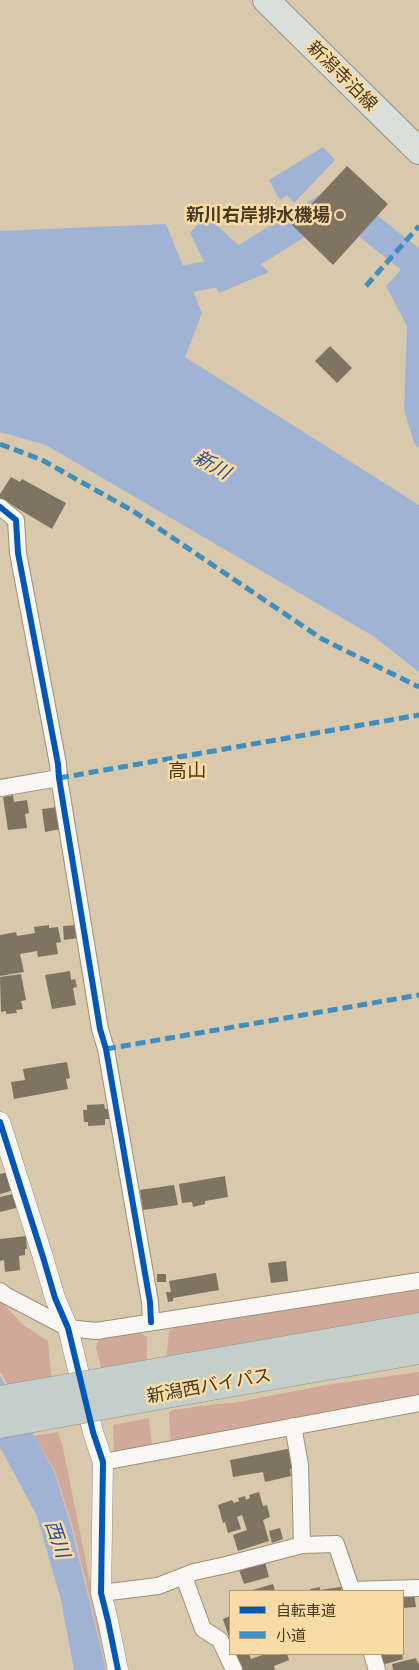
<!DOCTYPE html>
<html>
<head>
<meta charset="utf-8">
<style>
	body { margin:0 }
	#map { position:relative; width:419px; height:1670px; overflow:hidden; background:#d8c8ac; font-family:"Playfair Display","Noto Sans JP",serif }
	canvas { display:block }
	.legend { position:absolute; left:229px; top:1590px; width:175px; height:65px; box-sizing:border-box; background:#f9dba5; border:1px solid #b19a71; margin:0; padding:6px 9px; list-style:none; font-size:15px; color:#453923 }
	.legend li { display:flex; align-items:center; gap:10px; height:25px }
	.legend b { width:25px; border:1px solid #b19a71 }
</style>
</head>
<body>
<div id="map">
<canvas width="419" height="1670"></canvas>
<ul class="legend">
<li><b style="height:6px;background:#0057b8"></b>自転車道</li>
<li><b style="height:6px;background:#408dc0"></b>小道</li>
</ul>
</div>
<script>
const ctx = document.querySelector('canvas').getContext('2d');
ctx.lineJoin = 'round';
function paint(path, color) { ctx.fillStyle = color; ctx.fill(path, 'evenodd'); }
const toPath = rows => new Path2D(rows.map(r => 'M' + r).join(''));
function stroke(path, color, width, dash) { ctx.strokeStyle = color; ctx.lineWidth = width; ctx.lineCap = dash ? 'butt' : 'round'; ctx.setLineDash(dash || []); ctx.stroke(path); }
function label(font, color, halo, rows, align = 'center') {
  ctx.font = font + ' "Playfair Display","Noto Sans JP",serif'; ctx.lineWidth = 5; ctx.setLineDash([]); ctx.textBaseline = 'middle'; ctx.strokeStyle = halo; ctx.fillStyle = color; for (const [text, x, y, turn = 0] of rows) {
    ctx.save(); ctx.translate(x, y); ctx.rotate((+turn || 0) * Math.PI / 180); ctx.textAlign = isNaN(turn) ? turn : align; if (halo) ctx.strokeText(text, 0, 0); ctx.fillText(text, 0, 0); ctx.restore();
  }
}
paint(toPath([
	[419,1287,419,1319,166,1363,169,1331,178,1326,205,1323],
	[0,1300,23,1325,48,1341,52,1383,11,1391,0,1371],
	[139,1332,147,1337,147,1366,103,1375,96,1347,99,1338],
	[419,1372,419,1399,171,1444,169,1413,172,1410,217,1404,233,1403,326,1385],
	[149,1418,152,1447,120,1455,114,1451,113,1425],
	[58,1432,63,1448,96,1612,111,1670,107,1670,72,1525,55,1471,34,1436]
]), '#d1a99b');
paint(toPath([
	[323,147,335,160,294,203,287,195,280,200,269,180],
	[206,216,269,272,219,293,190,233],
	[166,224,202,313,185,357,419,505,419,672,373,636,46,445,0,432,0,231],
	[419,250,419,448,414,443,404,409,407,326,386,286],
	[0,1376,54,1471,71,1526,106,1670,74,1670,61,1600,37,1516,0,1447]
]), '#a1b3d5');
stroke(toPath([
	[152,286,222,272,336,201,419,266]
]), '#a1b3d5', 28);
paint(toPath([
	[347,166,388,204,333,265,292,225],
	[330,346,352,368,337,383,315,361],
	[11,477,20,482,22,479,66,503,52,529,0,498,0,494],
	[13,795,14,802,27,800,29,813,25,814,27,828,8,830,3,797],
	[58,807,61,829,45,832,42,809],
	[49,925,49,928,58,927,61,942,56,943,58,954,38,957,37,951,20,954,24,972,0,976,0,935,16,932,17,936,35,933,34,927],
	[77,925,78,938,64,940,63,926],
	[70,971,71,980,75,979,77,987,73,988,76,1005,52,1009,45,975],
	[21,974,26,1000,21,1001,23,1009,16,1010,17,1013,6,1014,6,1011,1,1012,0,977],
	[67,1062,70,1078,66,1079,68,1089,14,1099,11,1082,25,1080,23,1069],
	[104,1104,105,1109,111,1109,111,1119,105,1119,105,1125,88,1126,88,1122,84,1122,83,1110,87,1110,87,1105],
	[10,1172,14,1190,0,1194,0,1174],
	[225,1176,228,1197,205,1201,205,1204,193,1207,192,1202,182,1203,179,1184],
	[174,1185,178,1205,143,1210,140,1190],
	[17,1193,20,1207,0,1212,0,1197],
	[26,1236,27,1249,25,1249,25,1255,19,1256,20,1270,5,1272,4,1260,0,1261,0,1239],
	[286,1261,288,1281,271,1283,268,1263],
	[216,1273,219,1290,173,1298,173,1301,168,1302,166,1292,171,1292,169,1281],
	[157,1274,166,1274,166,1282,157,1282],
	[293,1448,297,1468,290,1469,291,1476,265,1482,263,1472,233,1477,230,1460],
	[259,1492,263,1506,267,1505,270,1517,263,1520,269,1541,238,1551,233,1535,247,1530,242,1515,237,1517,241,1529,228,1533,225,1522,223,1523,218,1505,232,1500,234,1503,239,1501,238,1498,245,1496,246,1500,250,1498,249,1495],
	[280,1528,283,1539,272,1543,269,1531],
	[265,1562,269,1577,244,1584,239,1570],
	[273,1584,275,1591,249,1591],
	[320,1587,320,1590,341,1587,342,1591,311,1591,310,1589],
	[414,1593,416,1607,403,1608,403,1595],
	[230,1616,230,1640,223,1619],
	[236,1654,249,1654,251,1659,265,1654,287,1654,289,1660,274,1666,275,1670,239,1670,236,1661,239,1661],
	[379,1654,402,1654,403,1659,382,1665],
	[416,1658,418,1663,419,1663,419,1670,393,1670,392,1664]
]), '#7e7461');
const minor = toPath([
	[0,507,16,520,18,553,58,764,59,778,100,1029,106,1049,150,1302,151,1322],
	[0,788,59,778],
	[0,1291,5,1295,68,1328,96,1331,419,1281],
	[293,1426,300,1465,302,1545],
	[103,1462,419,1403],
	[184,1577,203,1629,220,1640,234,1670],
	[351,1590,419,1588],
	[101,1593,158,1586,194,1572,226,1565,302,1545,336,1544,352,1591],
	[372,1654,377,1670]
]);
const tertiary = toPath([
	[0,1122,43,1257,55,1298,68,1328,93,1432,103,1462,101,1593,108,1621,118,1670]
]);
const primary = toPath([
	[266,0,419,151]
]);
const motorway = toPath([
	[194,1366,419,1327],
	[200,1388,419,1350]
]);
stroke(minor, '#9c9079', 18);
stroke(tertiary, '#9c9079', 21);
stroke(primary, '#909588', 28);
stroke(motorway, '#909588', 29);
stroke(minor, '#f9f7f3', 16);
stroke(tertiary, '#f9f7f3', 20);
stroke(primary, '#d9dedb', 26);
stroke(motorway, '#c4cecb', 28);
const motorwayBridge = toPath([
	[0,1400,194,1366],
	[0,1424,200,1388]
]);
stroke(motorwayBridge, '#909588', 29, []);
stroke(motorwayBridge, '#c4cecb', 28);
stroke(toPath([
	[366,286,419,226],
	[0,444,42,460,133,511,322,639,419,687],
	[59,778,419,715],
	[106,1049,419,995]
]), '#408dc0', 5, [10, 5]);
stroke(toPath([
	[0,507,16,520,18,553,58,764,59,778,100,1029,106,1049,150,1302,151,1322],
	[0,1122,43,1257,55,1298,68,1328,93,1432,103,1462,101,1593,108,1621,118,1670]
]), '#0057b8', 6);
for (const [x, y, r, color] of [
	[340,215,5,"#786b53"]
]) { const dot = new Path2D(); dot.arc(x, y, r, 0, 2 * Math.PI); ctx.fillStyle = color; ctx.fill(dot); stroke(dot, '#f9dba5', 2); }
label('18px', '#453923', '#f9dba5', [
	["新潟寺泊線",342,76,45],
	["新潟西バイパス",209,1386,-10]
]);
label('bold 18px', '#453923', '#f9dba5', [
	["新川右岸排水機場",330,215]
], 'right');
label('italic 19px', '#294e97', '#f9dba5', [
	["新川",212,465,30],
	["西川",57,1539,71]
]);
label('19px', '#4b3810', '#f9dba5', [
	["高山",187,771]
]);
</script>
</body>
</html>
